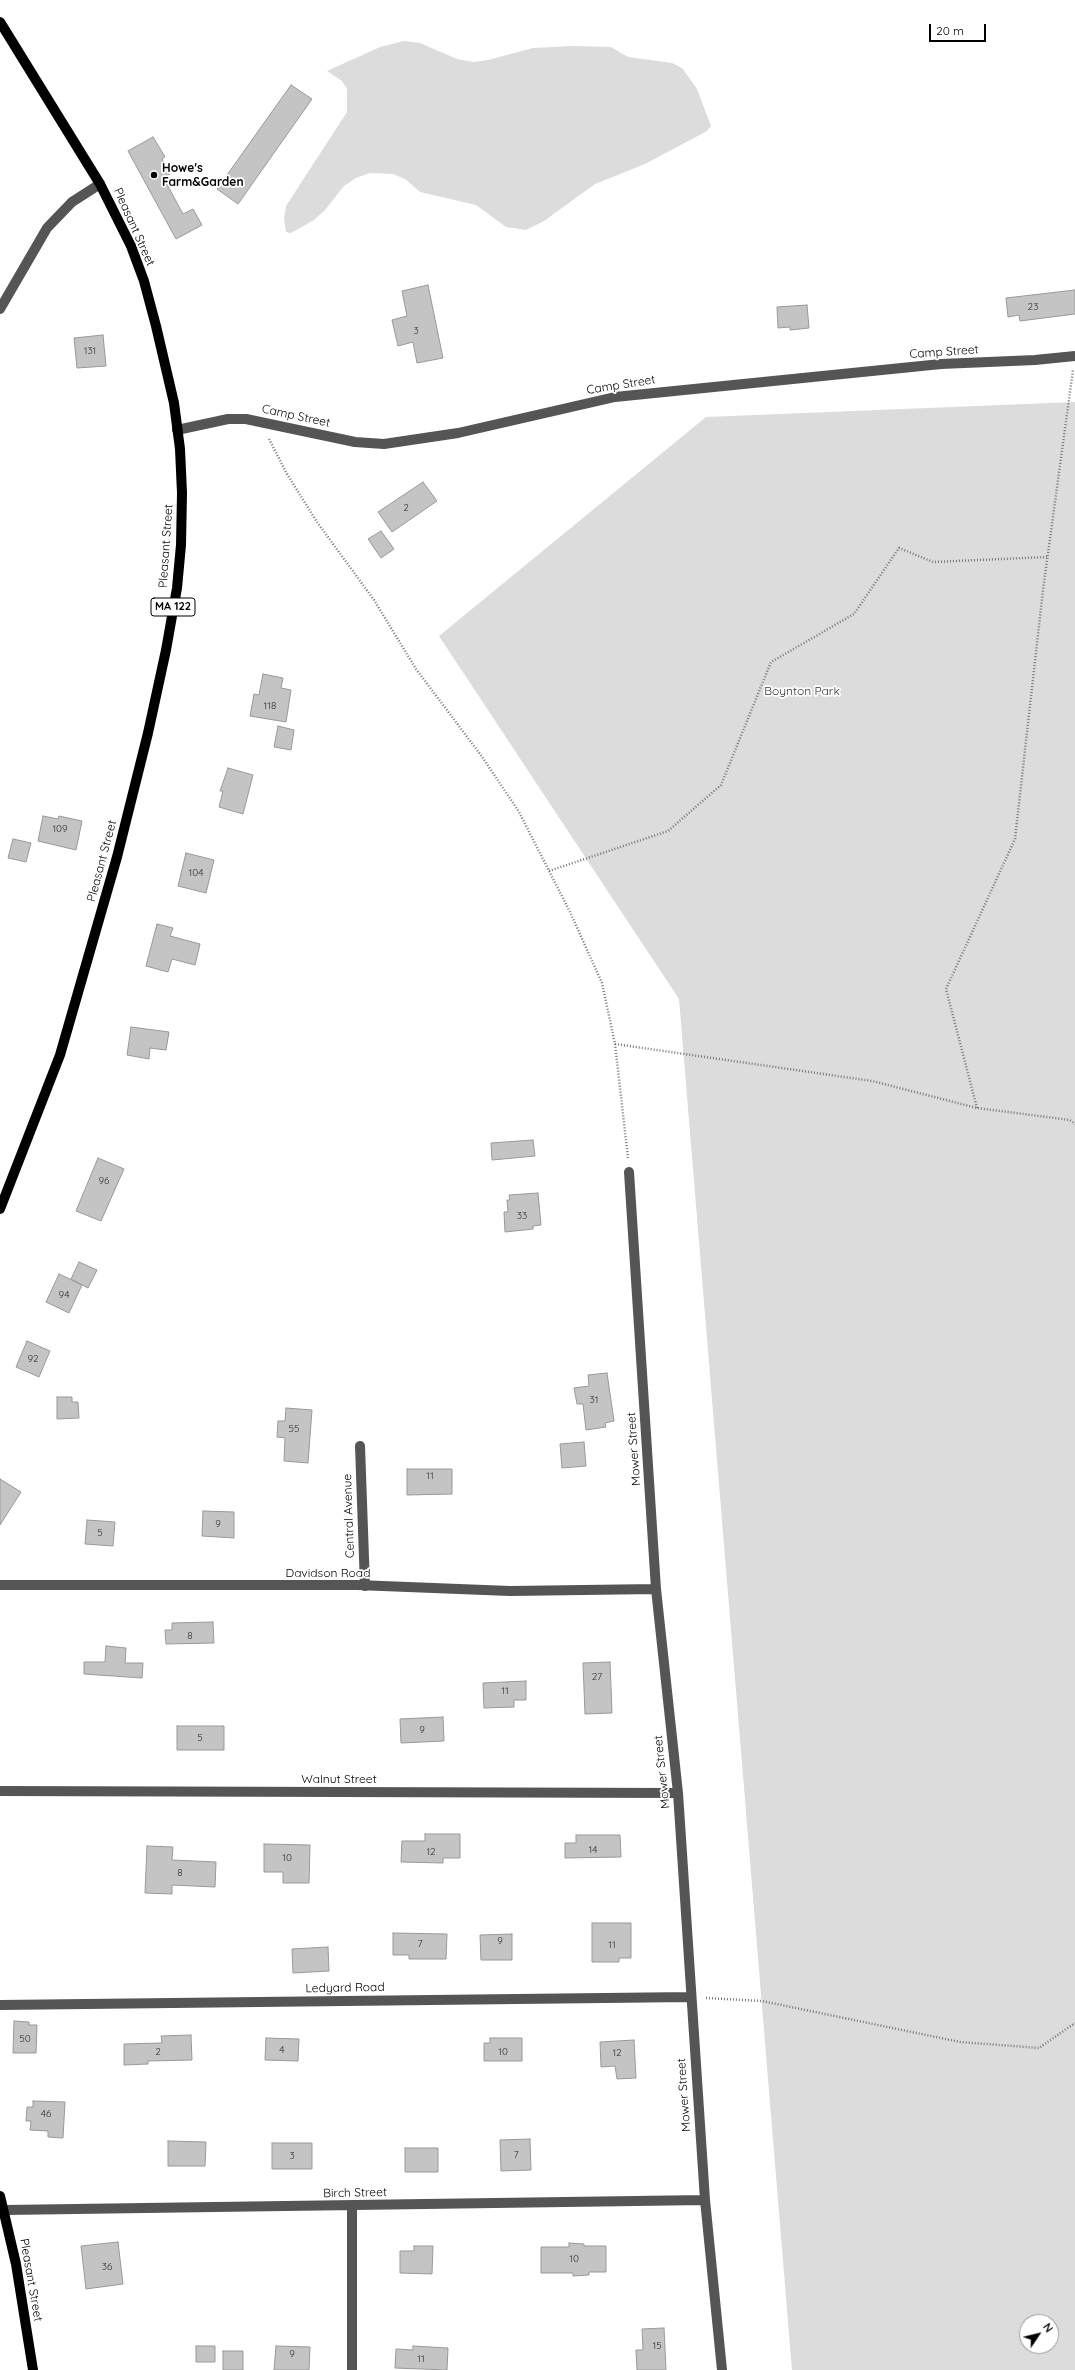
<!DOCTYPE html>
<html>
<head>
<meta charset="utf-8">
<style>
	body { margin:0 }
	#map { position:relative; width:1075px; height:2370px; overflow:hidden; background:#fff; font-family:Quicksand,sans-serif }
	canvas { display:block }
	.north { position:absolute; left:1019px; top:2314px; width:40px; height:40px; box-sizing:border-box; background:#fff; border:1px solid #999; border-radius:50%; rotate:55deg; font-size:11px; font-weight:700; line-height:16px; text-align:center; color:#000 }
	.north::after { content:''; display:block; margin:auto; width:14px; height:18px; background:#000; clip-path:polygon(50% 0,100% 100%,50% 72%,0 100%) }
	.scale { position:absolute; left:929px; top:24px; width:57px; height:18px; box-sizing:border-box; border:2px solid #000; border-top:0; padding-left:5px; font-size:12px; line-height:14px; white-space:nowrap; color:#000; -webkit-text-stroke:3px #fff; paint-order:stroke }
</style>
</head>
<body>
<div id="map">
<canvas width="1075" height="2370"></canvas>
<div class="north">N</div>
<div class="scale">20 m</div>
</div>
<script>
const ctx = document.querySelector('canvas').getContext('2d');
ctx.lineJoin = 'round';
function paint(path, color) { ctx.fillStyle = color; ctx.fill(path, 'evenodd'); }
const toPath = rows => new Path2D(rows.map(r => 'M' + r).join(''));
function stroke(path, color, width, dash) { ctx.strokeStyle = color; ctx.lineWidth = width; ctx.lineCap = dash ? 'butt' : 'round'; ctx.setLineDash(dash || []); ctx.stroke(path); }
function label(font, color, halo, rows, align = 'center') {
  ctx.font = font + ' Quicksand,sans-serif'; ctx.lineWidth = 3.5; ctx.setLineDash([]); ctx.textBaseline = 'middle'; ctx.strokeStyle = halo; ctx.fillStyle = color; for (const [text, x, y, turn = 0] of rows) {
    ctx.save(); ctx.translate(x, y); ctx.rotate((+turn || 0) * Math.PI / 180); ctx.textAlign = isNaN(turn) ? turn : align; if (halo) ctx.strokeText(text, 0, 0); ctx.fillText(text, 0, 0); ctx.restore();
  }
}
paint(toPath([
	[404,41,420,43,457,59,473,62,488,60,533,48,574,46,611,47,628,57,672,63,682,68,697,89,711,126,707,131,645,164,595,184,544,221,526,230,506,227,476,205,420,192,405,179,393,174,370,173,356,178,344,186,325,210,314,220,291,233,286,232,284,218,286,206,347,112,347,89,342,81,327,71,380,47],
	[1075,402,1075,2370,792,2370,679,999,439,636,706,417],
	[1027,2322,1051,2322,1051,2346,1027,2346]
]), '#dcdcdc');
const building = toPath([
	[291,85,312,99,238,204,217,189,291,85],
	[153,137,165,157,162,159,170,174,163,177,183,214,193,209,202,225,176,239,128,151,153,137],
	[428,285,443,358,417,363,413,342,398,346,392,320,407,316,402,291,428,285],
	[1075,290,1075,314,1020,321,1019,315,1008,317,1006,298,1075,290],
	[807,305,809,328,790,330,790,327,778,328,777,307,807,305],
	[103,335,106,366,77,368,74,338,103,335],
	[423,482,437,501,392,532,378,512,423,482],
	[381,531,394,549,381,558,368,539,381,531],
	[263,674,283,678,281,688,291,690,286,722,250,716,254,694,259,695,263,674],
	[278,726,294,730,291,750,274,747,278,726],
	[228,768,253,775,243,814,219,807,223,791,220,791,228,768],
	[43,816,58,819,59,816,82,821,76,850,38,841,43,816],
	[13,839,31,843,26,862,8,858,13,839],
	[186,853,214,860,206,893,178,886,186,853],
	[157,924,173,928,170,936,200,944,195,965,172,959,168,972,146,966,157,924],
	[131,1027,169,1032,166,1050,150,1048,149,1059,127,1055,131,1027],
	[533,1140,535,1156,492,1160,491,1143,533,1140],
	[98,1158,124,1169,101,1221,76,1211,98,1158],
	[538,1193,541,1225,533,1226,533,1229,505,1232,504,1212,508,1212,507,1200,510,1200,509,1195,538,1193],
	[79,1262,97,1270,88,1288,71,1279,79,1262],
	[59,1274,82,1285,69,1313,46,1302,59,1274],
	[27,1341,50,1351,39,1377,16,1367,27,1341],
	[607,1373,614,1421,605,1423,606,1427,586,1430,583,1404,577,1404,574,1388,589,1386,588,1375,607,1373],
	[57,1397,72,1397,72,1402,78,1402,79,1418,57,1419,57,1397],
	[286,1408,312,1410,308,1463,284,1461,285,1438,277,1437,278,1421,285,1421,286,1408],
	[584,1442,586,1466,562,1468,560,1444,584,1442],
	[407,1469,452,1469,452,1494,407,1495,407,1469],
	[0,1479,21,1492,0,1525,0,1479],
	[203,1511,234,1512,234,1538,202,1536,203,1511],
	[87,1520,115,1522,113,1546,85,1544,87,1520],
	[213,1622,214,1643,166,1644,165,1630,172,1630,172,1623,213,1622],
	[106,1646,126,1648,125,1663,143,1663,142,1678,84,1674,84,1662,105,1662,106,1646],
	[610,1662,612,1713,585,1714,583,1663,610,1662],
	[526,1681,526,1700,514,1700,514,1707,484,1708,483,1683,526,1681],
	[443,1717,444,1741,401,1743,400,1719,443,1717],
	[177,1726,224,1726,224,1750,177,1750,177,1726],
	[425,1834,460,1834,460,1858,443,1858,443,1863,401,1862,402,1841,425,1841,425,1834],
	[576,1835,620,1835,621,1857,565,1858,565,1843,576,1843,576,1835],
	[264,1844,310,1845,309,1883,283,1883,283,1872,264,1872,264,1844],
	[147,1846,173,1847,172,1860,216,1862,215,1887,172,1885,172,1894,145,1893,147,1846],
	[592,1923,631,1923,631,1958,619,1958,619,1962,592,1962,592,1923],
	[393,1933,447,1934,446,1959,409,1959,409,1955,393,1955,393,1933],
	[512,1934,512,1960,481,1960,480,1935,512,1934],
	[328,1947,329,1971,293,1973,292,1949,328,1947],
	[14,2021,29,2022,29,2025,37,2025,36,2053,13,2053,14,2021],
	[191,2035,192,2060,148,2061,148,2064,124,2065,124,2044,162,2043,161,2036,191,2035],
	[266,2038,299,2039,298,2061,265,2060,266,2038],
	[490,2038,522,2038,522,2061,484,2061,484,2043,490,2043,490,2038],
	[634,2040,636,2078,617,2079,615,2066,601,2067,600,2042,634,2040],
	[33,2101,65,2102,63,2138,48,2137,48,2131,30,2130,31,2121,26,2121,27,2107,33,2107,33,2101],
	[530,2139,531,2170,501,2171,500,2140,530,2139],
	[168,2141,206,2142,205,2166,168,2166,168,2141],
	[272,2143,312,2143,312,2169,272,2169,272,2143],
	[405,2148,438,2148,438,2172,405,2172,405,2148],
	[118,2242,123,2284,86,2289,81,2246,118,2242],
	[569,2243,584,2244,584,2246,606,2246,606,2272,589,2272,589,2275,573,2276,573,2273,541,2273,541,2247,569,2247,569,2243],
	[414,2246,433,2246,432,2274,400,2273,400,2251,414,2251,414,2246],
	[664,2328,666,2370,637,2370,636,2350,643,2350,642,2329,664,2328],
	[196,2346,215,2346,215,2362,196,2362,196,2346],
	[276,2346,310,2347,309,2370,274,2370,276,2346],
	[413,2346,448,2348,447,2370,395,2368,396,2349,413,2350,413,2346],
	[223,2351,243,2351,243,2370,223,2370,223,2351]
]);
paint(building, '#c4c4c4');
stroke(building, '#999', 1);
stroke(toPath([
	[269,439,287,474,317,522,374,600,416,669,483,758,519,812,570,912,602,983,615,1044,628,1158],
	[549,871,668,831,721,785,771,662,854,614,899,548,933,562,1047,557],
	[615,1044,872,1081,977,1108,1070,1120,1075,1124],
	[977,1108,946,989,1015,839,1043,590,1073,370],
	[706,1998,762,2001,960,2042,1039,2048,1075,2023]
]), '#777', 2.5, [1, 2]);
stroke(toPath([
	[0,309,47,228,72,202,100,184],
	[177,430,228,419,246,419,355,442,384,444,458,433,615,397,941,364,1035,360,1075,356],
	[629,1172,656,1589,678,1793,705,2200,722,2370],
	[360,1446,365,1586],
	[0,1585,357,1585,510,1591,656,1589],
	[0,1791,678,1793],
	[0,2005,690,1997],
	[5,2210,705,2200],
	[352,2370,352,2206]
]), '#555', 10);
stroke(toPath([
	[0,22,100,184,131,246,144,281,156,326,174,403,180,449,182,493,181,545,177,588,166,650,148,733,117,857,60,1055,0,1209],
	[0,2196,16,2264,33,2370]
]), '#000', 10);
for (const [x, y, r, color] of [
	[154,175,4,"#000"]
]) { const dot = new Path2D(); dot.arc(x, y, r, 0, 2 * Math.PI); ctx.fillStyle = color; ctx.fill(dot); stroke(dot, '#fff', 1.5); }
label('10px', '#313131', null, [
	["23",1033,307],
	["3",416,331],
	["131",90,351],
	["2",406,508],
	["118",270,706],
	["109",60,829],
	["104",196,873],
	["96",104,1181],
	["33",522,1216],
	["94",64,1295],
	["92",33,1359],
	["31",594,1400],
	["55",294,1429],
	["11",430,1476],
	["9",218,1524],
	["5",100,1533],
	["8",190,1636],
	["27",597,1677],
	["11",505,1691],
	["9",422,1730],
	["5",200,1738],
	["14",593,1850],
	["12",431,1852],
	["10",287,1858],
	["8",180,1873],
	["9",500,1941],
	["7",420,1944],
	["11",612,1945],
	["50",25,2039],
	["4",282,2050],
	["2",158,2052],
	["10",503,2052],
	["12",617,2053],
	["46",46,2114],
	["7",516,2155],
	["3",292,2156],
	["10",574,2259],
	["36",107,2267],
	["15",657,2346],
	["9",292,2354],
	["11",421,2359]
]);
for (const [x, y, w] of [
	[173,607,44]
]) { const box = new Path2D(); box.roundRect(x - w / 2, y - 9, w, 18, 3); ctx.fillStyle = '#fff'; ctx.fill(box); stroke(box, '#000', 1); }
label('bold 11px', '#000', null, [
	["MA 122",173,607]
]);
label('bold 12px', '#000', '#fff', [
	["Howe's",162,168],
	["Farm&Garden",162,182]
], 'left');
label('12px', '#000', '#fff', [
	["Pleasant Street",134,227,66],
	["Camp Street",944,352,-4],
	["Camp Street",621,385,-9],
	["Camp Street",296,416,12],
	["Pleasant Street",166,546,-86],
	["Pleasant Street",102,861,-75],
	["Mower Street",634,1449,-94],
	["Central Avenue",349,1516,-92],
	["Davidson Road",328,1573],
	["Mower Street",662,1772,-96],
	["Walnut Street",339,1779],
	["Ledyard Road",345,1988,-1],
	["Mower Street",684,2095,-94],
	["Birch Street",355,2193,-1],
	["Pleasant Street",31,2280,80]
]);
label('12px', '#333', '#fff', [
	["Boynton Park",802,691]
]);
</script>
</body>
</html>
